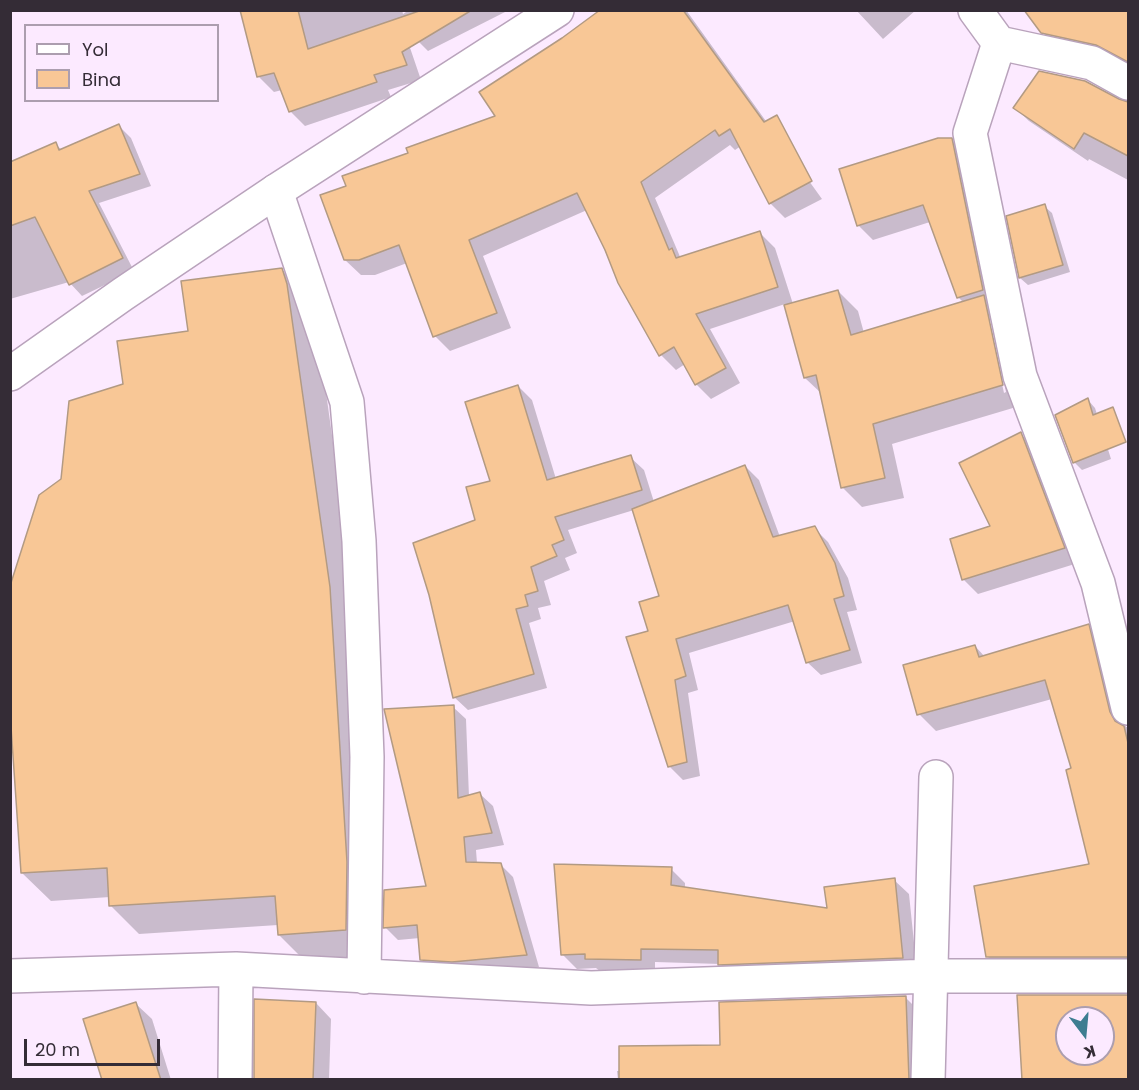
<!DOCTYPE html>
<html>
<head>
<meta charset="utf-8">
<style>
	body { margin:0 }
	#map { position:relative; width:1139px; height:1090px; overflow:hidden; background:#fceaff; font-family:Poppins,sans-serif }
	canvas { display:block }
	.frame { position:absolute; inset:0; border:12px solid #342c36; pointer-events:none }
	.legend { position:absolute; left:24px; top:24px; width:195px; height:78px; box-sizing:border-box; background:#fceaff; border:2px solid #ac9eaf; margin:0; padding:8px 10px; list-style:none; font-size:18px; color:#342c36 }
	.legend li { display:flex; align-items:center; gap:12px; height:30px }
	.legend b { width:30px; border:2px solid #ac9eaf }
	.north { position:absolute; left:1055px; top:1006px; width:60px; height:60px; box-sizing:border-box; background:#fceaff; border:2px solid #ac9eaf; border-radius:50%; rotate:164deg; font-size:16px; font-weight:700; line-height:24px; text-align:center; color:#342c36 }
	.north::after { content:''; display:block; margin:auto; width:21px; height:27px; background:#3e7d91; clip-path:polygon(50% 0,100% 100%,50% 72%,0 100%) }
	.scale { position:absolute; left:24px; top:1039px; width:136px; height:27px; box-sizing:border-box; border:3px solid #342c36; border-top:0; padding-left:8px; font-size:18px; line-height:21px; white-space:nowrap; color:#342c36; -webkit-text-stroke:4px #fceaff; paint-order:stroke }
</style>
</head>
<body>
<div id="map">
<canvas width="1139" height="1090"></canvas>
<div class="frame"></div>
<ul class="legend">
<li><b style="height:8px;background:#fff"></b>Yol</li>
<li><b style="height:16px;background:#f8c796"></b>Bina</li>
</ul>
<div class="north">K</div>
<div class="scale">20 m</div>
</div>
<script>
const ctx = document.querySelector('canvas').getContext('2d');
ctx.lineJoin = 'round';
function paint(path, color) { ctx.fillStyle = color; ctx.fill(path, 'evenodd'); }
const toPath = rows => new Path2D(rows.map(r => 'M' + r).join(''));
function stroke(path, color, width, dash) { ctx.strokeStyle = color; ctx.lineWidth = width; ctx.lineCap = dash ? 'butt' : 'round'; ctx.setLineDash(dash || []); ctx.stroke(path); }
paint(toPath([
	[242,10,402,10,403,14,409,10,509,10,428,51,415,38,403,16,406,36,421,80,388,90,391,97,305,126,290,111,282,90,274,92,259,77],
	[607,10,686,10,822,199,785,218,770,203,741,146,735,150,730,145,655,198,681,259,760,233,775,248,793,304,838,291,858,311,864,333,964,303,958,297,930,222,873,240,858,225,951,139,966,154,1023,405,892,444,904,498,862,507,842,487,822,394,805,378,785,304,710,329,740,383,711,399,696,384,685,364,676,370,661,355,619,283,587,210,483,256,511,328,450,351,435,336,407,263,375,275,361,275,345,260,348,187,410,154,497,116],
	[988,319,991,319,1006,392,1004,393],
	[856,10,916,10,883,39],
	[1104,10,1128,38,1128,67,1056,46,1042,32],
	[1118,101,1128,103,1128,180,1089,159,1088,161,1029,121,1015,108],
	[119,126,131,138,151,186,99,203,134,271,82,296,69,282,10,299,10,161,12,163,55,144,62,150],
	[1044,206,1052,213,1070,272,1028,285,1020,278,1008,217],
	[281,269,310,297,315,313,357,616,374,958,307,963,279,935,278,925,139,934,111,906,110,897,51,901,22,873,62,480,125,385,190,332],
	[518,386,532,400,556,479,630,457,644,470,654,502,745,466,759,480,780,537,814,528,828,542,848,578,857,610,847,612,862,663,821,675,807,662,795,621,689,653,698,690,688,693,700,776,683,780,669,766,650,632,661,597,634,510,568,530,577,553,565,558,570,570,544,581,551,605,538,608,541,619,529,623,547,688,468,710,454,697,477,521,492,482],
	[1088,400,1095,408,1111,459,1082,470,1074,462],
	[1021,434,1035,449,1078,563,978,594,963,579,992,527],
	[1088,626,1105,643,1126,727,1128,727,1128,974,1005,974,988,957,1091,866,1073,770,1052,699,936,731,919,714,975,646,985,657],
	[453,707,466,719,469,797,480,794,493,806,504,845,476,850,477,863,500,864,513,877,539,967,465,974,434,972,422,959,420,938,398,940,385,927,428,887],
	[671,869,685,883,685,888,828,910,894,880,909,894,917,972,734,979,720,964,655,962,655,974,601,972,596,968,577,969,563,955],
	[1019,996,1128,996,1128,1080,1023,1080],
	[1067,1018,1103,1018,1103,1054,1067,1054],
	[905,997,921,1013,924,1080,618,1080,617,1071,651,1070,722,1047],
	[316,1003,331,1019,329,1080,255,1080],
	[136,1004,152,1019,171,1080,104,1080]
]), '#0003');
const building = toPath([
	[240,10,298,10,308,49,422,10,472,10,402,52,407,65,374,75,377,82,289,112,274,73,257,77,240,10],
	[600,10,683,10,764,122,777,115,812,181,769,204,730,129,719,136,715,130,641,182,669,250,672,248,676,258,760,231,778,287,696,314,726,368,695,385,674,347,659,356,618,283,605,250,577,193,469,240,497,313,433,337,399,245,359,260,344,260,320,195,346,186,342,176,408,153,406,148,495,116,479,92,562,38,600,10],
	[1024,10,1128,10,1128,62,1096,45,1041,33,1024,10],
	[1039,71,1085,81,1119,99,1128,102,1128,156,1084,133,1074,149,1013,108,1039,71],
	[119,124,140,174,89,191,123,258,69,285,35,217,10,226,10,162,56,142,59,150,119,124],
	[938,138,952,138,983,290,957,298,923,205,857,226,839,169,938,138],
	[1045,204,1063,265,1019,278,1006,216,1045,204],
	[282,268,287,284,330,587,347,862,346,930,278,935,275,896,109,906,107,868,21,873,10,712,10,586,39,495,61,479,69,401,123,384,117,341,188,331,181,281,282,268],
	[838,290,851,335,984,295,1003,385,873,424,885,478,841,488,816,375,804,378,784,305,838,290],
	[518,385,547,480,631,455,642,490,555,517,564,540,552,545,557,556,531,567,538,591,525,595,528,606,516,609,534,674,453,698,429,595,413,543,475,520,466,487,490,481,465,402,518,385],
	[1088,398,1093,415,1113,407,1126,442,1073,463,1055,415,1088,398],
	[1021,432,1065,548,962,580,950,539,990,526,959,463,1021,432],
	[745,465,773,537,815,526,835,563,844,596,834,599,850,650,806,663,788,605,676,639,686,676,675,680,687,762,668,767,626,637,648,631,639,602,659,596,632,509,745,465],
	[1089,624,1110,712,1115,721,1124,726,1128,743,1128,957,986,957,974,886,1089,864,1066,770,1071,768,1045,680,917,715,903,665,975,645,979,657,1089,624],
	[454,705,458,798,480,792,492,833,464,837,466,862,501,863,527,955,452,962,420,960,417,925,383,928,384,890,426,886,384,709,454,705],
	[554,864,672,867,671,885,827,908,824,887,895,878,903,958,718,965,718,950,641,949,641,960,585,959,585,954,561,955,554,864],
	[1017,995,1128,995,1128,1080,1022,1080,1017,995],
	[1067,1018,1103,1018,1103,1054,1067,1054,1067,1018],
	[906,996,909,1080,619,1080,619,1046,720,1045,719,1002,906,996],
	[254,999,316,1002,313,1080,254,1080,254,999],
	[136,1002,161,1080,102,1080,83,1019,136,1002]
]);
paint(building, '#f8c796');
stroke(building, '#b29a83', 1.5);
const minor = toPath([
	[975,10,999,43,1092,63,1128,83],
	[999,43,970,133,1020,376,1098,583,1128,708],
	[276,191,347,402,359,541,367,757,364,977],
	[10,976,236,969,591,988,932,976,1128,976],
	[235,1080,236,969],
	[928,1080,936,777]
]);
const tertiary = toPath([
	[10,374,123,294,276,191,557,10]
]);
stroke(minor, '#b9a3bc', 36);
stroke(tertiary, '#b9a3bc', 36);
stroke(minor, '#fff', 33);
stroke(tertiary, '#fff', 33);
</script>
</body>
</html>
